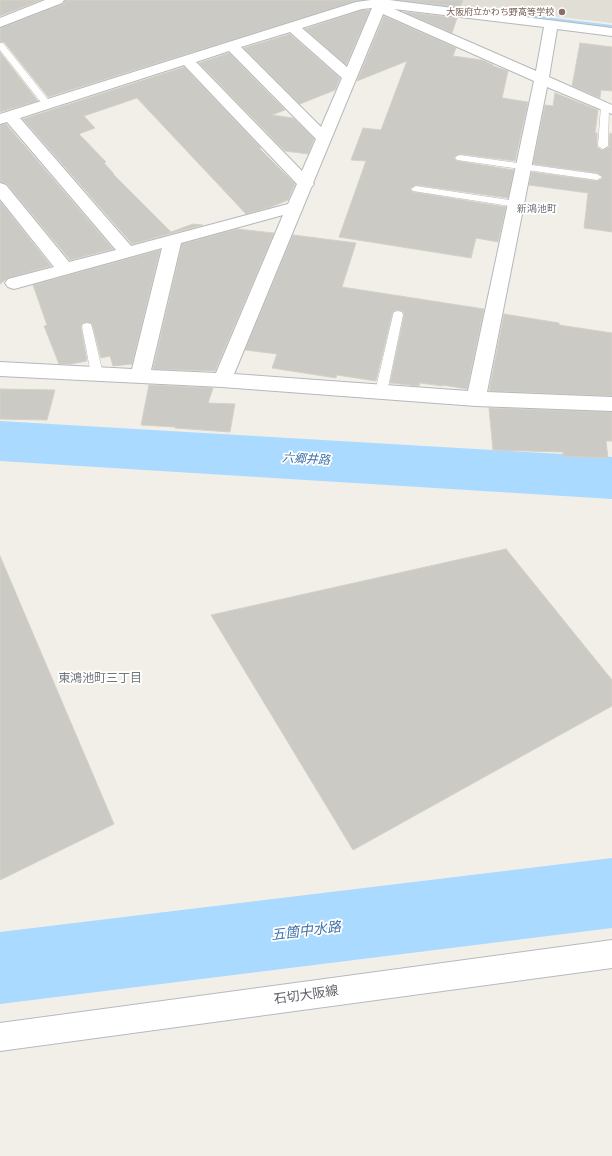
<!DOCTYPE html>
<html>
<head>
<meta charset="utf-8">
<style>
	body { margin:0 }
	canvas { display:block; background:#f1efe8 }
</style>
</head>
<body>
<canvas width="612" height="1156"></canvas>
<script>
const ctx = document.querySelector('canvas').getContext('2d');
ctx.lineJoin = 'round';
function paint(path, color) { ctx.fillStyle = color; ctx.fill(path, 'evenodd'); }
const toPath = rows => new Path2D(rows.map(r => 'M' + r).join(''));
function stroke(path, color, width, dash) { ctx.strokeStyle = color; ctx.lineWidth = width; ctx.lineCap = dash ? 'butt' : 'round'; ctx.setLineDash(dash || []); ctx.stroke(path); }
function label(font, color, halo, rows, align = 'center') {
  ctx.font = font + ' "Golos Text","Noto Sans JP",sans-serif'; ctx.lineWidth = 3.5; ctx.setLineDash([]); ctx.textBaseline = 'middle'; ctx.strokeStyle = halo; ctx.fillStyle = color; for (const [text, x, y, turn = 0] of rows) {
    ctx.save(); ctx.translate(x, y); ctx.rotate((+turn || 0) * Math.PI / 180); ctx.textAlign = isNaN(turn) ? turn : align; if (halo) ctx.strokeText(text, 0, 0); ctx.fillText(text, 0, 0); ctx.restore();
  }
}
paint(toPath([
	[412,0,612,0,612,23]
]), '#e1ded6');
paint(toPath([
	[355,0,364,0,198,53,193,52,355,0],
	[387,0,405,0,612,25,612,29,390,2,387,0]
]), '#aadaff');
paint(toPath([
	[0,421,612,457,612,499,0,461,0,421],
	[612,858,612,928,0,1004,0,932,612,858]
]), '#aadaff');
const building = toPath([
	[0,0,41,0,0,16,0,0],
	[65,0,360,0,48,97,4,42,0,42,0,28,63,4,65,0],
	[401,0,463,0,460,7,401,0],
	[362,10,370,10,346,65,305,29,362,10],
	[404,12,457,18,452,33,404,12],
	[384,16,456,48,453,56,482,60,493,65,493,66,508,71,502,98,528,102,515,161,460,154,454,158,457,161,514,170,508,198,416,185,410,189,413,192,506,207,498,242,476,238,471,258,339,237,366,161,351,160,363,128,381,130,407,61,357,81,384,16],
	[290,34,340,78,335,90,300,104,244,48,290,34],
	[580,43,612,47,612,91,601,90,600,98,572,86,580,43],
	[0,52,38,101,0,112,0,52],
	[229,53,285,110,272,115,293,118,314,139,308,154,285,151,199,63,229,53],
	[184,67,261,148,259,148,295,184,288,200,271,207,246,214,137,98,84,116,95,128,79,134,106,162,104,163,114,174,113,174,171,232,193,224,203,225,132,244,23,119,184,67],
	[555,93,598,110,595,133,597,133,597,147,602,150,609,147,610,133,612,134,612,232,584,228,588,193,529,185,532,172,597,181,603,178,597,173,533,164,545,105,553,106,555,93],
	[6,124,113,249,70,260,7,184,0,182,0,125,6,124],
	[0,201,51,266,8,278,0,284,0,201],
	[237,229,274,233,215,371,153,369,182,244,237,229],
	[293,235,356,243,342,287,484,309,467,389,443,385,443,386,420,383,419,386,390,383,404,315,403,312,398,310,394,311,392,315,376,381,337,375,336,378,272,368,277,354,245,350,293,235],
	[160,250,132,364,113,366,110,356,101,358,92,324,87,322,82,324,81,327,87,361,71,364,59,364,44,326,47,325,33,285,160,250],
	[504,314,559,323,559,325,612,333,612,396,489,391,504,314],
	[149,385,213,388,208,403,235,404,230,432,175,428,175,427,141,425,149,385],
	[0,389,55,390,47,420,0,419,0,389],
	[489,408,612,412,612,441,606,441,608,458,563,456,563,452,493,450,489,408],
	[506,549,612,680,612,706,353,850,211,615,506,549],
	[0,556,114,824,0,880,0,556]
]);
paint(building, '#cccac5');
stroke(building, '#d6d1c6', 1);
const service = toPath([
	[0,43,3,43,50,102,51,104,50,106,44,106,0,50,0,43],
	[605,103,609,106,608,146,603,149,598,146,601,106,605,103],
	[460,155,597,174,602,177,597,180,457,160,455,158,457,156,460,155],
	[416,186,516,201,521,204,516,207,413,191,411,189,416,186],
	[398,311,402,312,403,315,387,392,385,395,381,396,377,395,375,392,393,315,394,312,398,311],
	[87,323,91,324,92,327,103,374,101,377,97,378,93,377,91,374,82,327,83,324,87,323]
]);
const minor = toPath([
	[371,0,389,0,612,28,612,36,557,29,549,77,612,105,612,114,547,87,487,392,612,397,612,411,476,406,222,387,0,376,0,362,132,369,162,248,14,289,8,287,5,283,8,279,54,267,0,199,0,183,6,185,69,262,116,250,7,122,0,124,0,114,356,2,371,0],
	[372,8,347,67,302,28,362,9,372,8],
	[394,9,544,27,536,71,394,9],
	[383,14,534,81,468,391,234,374,311,188,314,184,313,183,383,14],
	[290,32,342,78,321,127,241,47,290,32],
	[229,51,316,139,302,171,196,62,229,51],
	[184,65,297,184,288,204,131,246,20,118,184,65],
	[283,215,216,373,151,370,181,243,283,215]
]);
const tertiary = toPath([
	[45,0,64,0,62,3,0,27,0,18,45,0]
]);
const secondary = toPath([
	[612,940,612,968,0,1051,0,1023,612,940]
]);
stroke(service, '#b5b8bc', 1);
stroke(minor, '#b5b8bc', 2);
stroke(tertiary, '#b5b8bc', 2);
stroke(secondary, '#b6babf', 2);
paint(service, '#fff');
paint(minor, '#fff');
paint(tertiary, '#fff');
paint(secondary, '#fff');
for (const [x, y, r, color] of [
	[562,12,4,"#8d6e63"]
]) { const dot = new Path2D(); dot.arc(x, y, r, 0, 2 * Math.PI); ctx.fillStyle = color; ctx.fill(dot); stroke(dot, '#fff', 1.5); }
label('9px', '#785e54', '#fff', [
	["大阪府立かわち野高等学校",554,12]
], 'right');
label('10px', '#70757a', '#fff', [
	["新鴻池町",537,209]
]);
label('italic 12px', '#4174aa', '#fff', [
	["六郷井路",306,459,3]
]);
label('12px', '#70757a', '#fff', [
	["東鴻池町三丁目",100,678]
]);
label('13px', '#5f6368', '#fff', [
	["石切大阪線",306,995,-8]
]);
label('italic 14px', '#4174aa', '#fff', [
	["五箇中水路",306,931,-7]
]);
</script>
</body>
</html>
